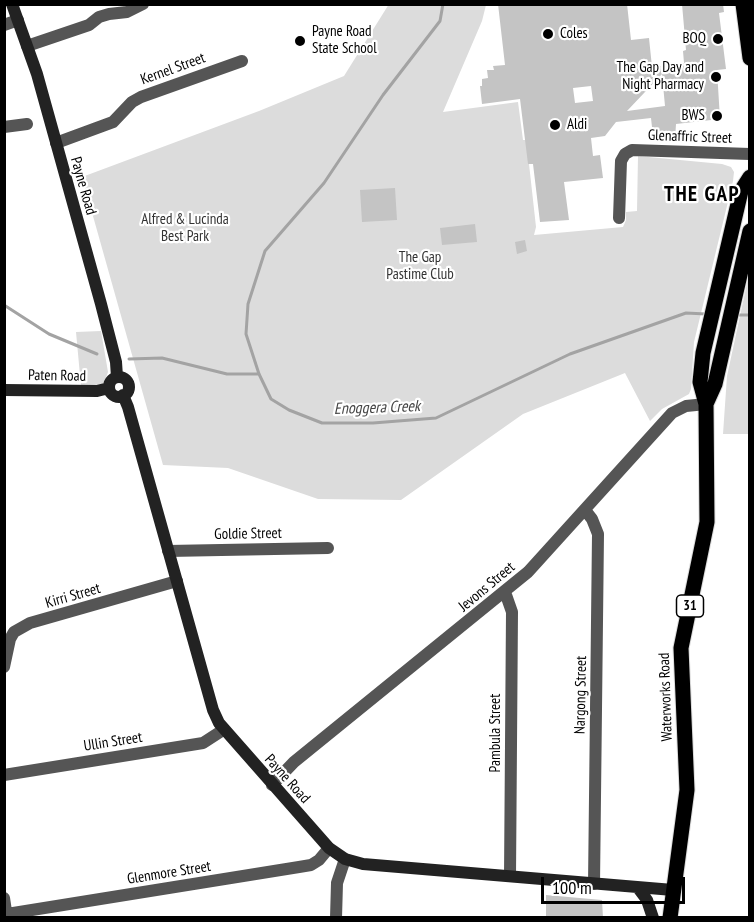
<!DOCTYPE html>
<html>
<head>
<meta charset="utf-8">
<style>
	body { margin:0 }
	#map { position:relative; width:754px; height:922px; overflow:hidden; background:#fff; font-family:"PT Sans Narrow",sans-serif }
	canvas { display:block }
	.frame { position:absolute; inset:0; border:6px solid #000; pointer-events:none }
	.scale { position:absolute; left:541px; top:877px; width:144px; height:27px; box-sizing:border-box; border:3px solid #000; border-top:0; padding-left:8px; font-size:18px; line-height:21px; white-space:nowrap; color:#000; -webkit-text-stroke:4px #fff; paint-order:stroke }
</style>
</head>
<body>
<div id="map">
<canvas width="754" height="922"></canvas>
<div class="frame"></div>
<div class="scale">100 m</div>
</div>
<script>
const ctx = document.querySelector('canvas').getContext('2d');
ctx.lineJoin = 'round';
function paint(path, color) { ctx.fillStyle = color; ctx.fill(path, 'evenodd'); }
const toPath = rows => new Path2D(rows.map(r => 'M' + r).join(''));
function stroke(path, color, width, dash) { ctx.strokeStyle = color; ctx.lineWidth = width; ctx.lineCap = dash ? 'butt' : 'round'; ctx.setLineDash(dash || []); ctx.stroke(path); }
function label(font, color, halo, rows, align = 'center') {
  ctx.font = font + ' "PT Sans Narrow",sans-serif'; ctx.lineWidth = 4.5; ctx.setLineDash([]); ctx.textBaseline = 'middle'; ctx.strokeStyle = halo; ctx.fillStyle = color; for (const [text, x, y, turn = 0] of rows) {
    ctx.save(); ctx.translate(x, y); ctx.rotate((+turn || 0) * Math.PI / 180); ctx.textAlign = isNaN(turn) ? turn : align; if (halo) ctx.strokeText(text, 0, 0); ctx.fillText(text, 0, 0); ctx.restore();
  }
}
paint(toPath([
	[389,4,486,5,482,21,443,112,518,102,523,140,526,140,529,164,536,227,534,235,623,227,626,220,626,212,637,211,638,156,722,164,731,167,734,172,733,181,694,342,691,389,689,394,662,409,650,421,625,373,523,414,401,500,318,499,228,468,163,465,82,177,259,111,344,76],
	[749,274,749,434,723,434,727,376],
	[101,331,108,372,103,386,81,386,76,332]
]), '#dcdcdc');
stroke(toPath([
	[443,4,440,21,383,95,324,183,265,251,248,304,246,334,259,374,271,399,289,410,322,423,373,423,436,418,570,354,686,313,706,314],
	[4,305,49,334,97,354],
	[736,315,750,315],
	[129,359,162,358,227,374,259,374]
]), '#a3a3a3', 3);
paint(toPath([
	[498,4,627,4,631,40,649,38,652,67,684,63,683,51,686,50,682,4,723,4,724,12,719,13,726,69,717,70,720,119,676,124,675,139,653,136,651,118,616,122,605,136,591,138,593,156,600,155,603,178,564,182,569,220,540,222,533,164,528,164,520,99,482,104,480,86,482,86,482,79,488,78,487,70,494,70,493,66,505,65],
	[662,74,665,106,627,111],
	[591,86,593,101,575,103,573,88],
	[395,188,397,220,362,222,360,190],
	[475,224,477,242,442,245,440,228],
	[525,240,527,251,517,254,515,242],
	[546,895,602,900,603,918,546,918]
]), '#c4c4c4');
const primary = toPath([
	[743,4,750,58],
	[706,404,715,384,750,231],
	[670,918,687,790,681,648,707,522,706,404,700,382,703,353,741,191,750,177]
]);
stroke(primary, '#dbdbdb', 17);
stroke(toPath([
	[4,25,18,20],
	[27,46,89,25,99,17,109,14,127,12,143,4],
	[4,127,27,124],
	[56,143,113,122,132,102,141,97,242,61],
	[619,218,621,161,625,154,632,150,750,154],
	[585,510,592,519,598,534,594,884],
	[168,551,328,548],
	[505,592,512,612,510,876],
	[4,667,10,639,14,632,30,623,177,581],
	[4,775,203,743,223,730],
	[272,785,294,762,528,572,672,413,686,406,706,404],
	[4,898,7,918],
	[7,914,299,867,311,865,319,860,329,848],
	[336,918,337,883,345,859]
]), '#555', 12);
stroke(toPath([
	[12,4,37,74,101,304,116,362,117,377],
	'109 387a10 10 0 1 1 20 0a10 10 0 1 1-20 0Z',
	[4,390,97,391,109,388],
	[123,395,128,407,213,710,219,723,329,848,345,859,363,864,673,890],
	[638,888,647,900,653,918]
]), '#222', 12);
stroke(primary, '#000', 15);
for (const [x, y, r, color] of [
	[548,34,6,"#000"],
	[718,39,6,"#000"],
	[300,41,6,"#000"],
	[716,77,6,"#000"],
	[717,116,6,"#000"],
	[555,125,6,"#000"]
]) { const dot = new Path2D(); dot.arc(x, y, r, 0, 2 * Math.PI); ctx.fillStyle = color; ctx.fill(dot); stroke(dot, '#fff', 2); }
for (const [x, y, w] of [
	[690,606,27]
]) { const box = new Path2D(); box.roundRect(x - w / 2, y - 11, w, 22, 4.5); ctx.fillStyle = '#fff'; ctx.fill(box); stroke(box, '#000', 1.5); }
label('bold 14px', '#000', null, [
	["31",690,606]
]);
label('15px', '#000', '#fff', [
	["Payne Road",312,32],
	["State School",312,49],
	["Coles",560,34],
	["BOQ",706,39,"right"],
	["The Gap Day and",704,68,"right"],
	["Night Pharmacy",704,85,"right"],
	["BWS",705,116,"right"],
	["Aldi",567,125]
], 'left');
label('15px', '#000', '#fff', [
	["Kernel Street",173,69,-20],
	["Glenaffric Street",690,137,2],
	["Payne Road",83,186,74],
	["Paten Road",57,376,1],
	["Goldie Street",248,534,-1],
	["Jevons Street",487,587,-40],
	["Kirri Street",73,596,-16],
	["Nargong Street",581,695,-89],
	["Waterworks Road",666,697,-92],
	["Pambula Street",496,733,-90],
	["Ullin Street",113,742,-9],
	["Payne Road",287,779,48],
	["Glenmore Street",169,873,-9]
]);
label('15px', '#333', '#fff', [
	["Alfred & Lucinda",185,220],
	["Best Park",185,237],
	["The Gap",420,258],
	["Pastime Club",420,275]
]);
label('italic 16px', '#444', '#fff', [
	["Enoggera Creek",377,408,-2]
]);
ctx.letterSpacing = '1.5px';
label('bold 21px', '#000', '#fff', [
	["THE GAP",702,195]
]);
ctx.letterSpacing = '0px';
</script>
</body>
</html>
